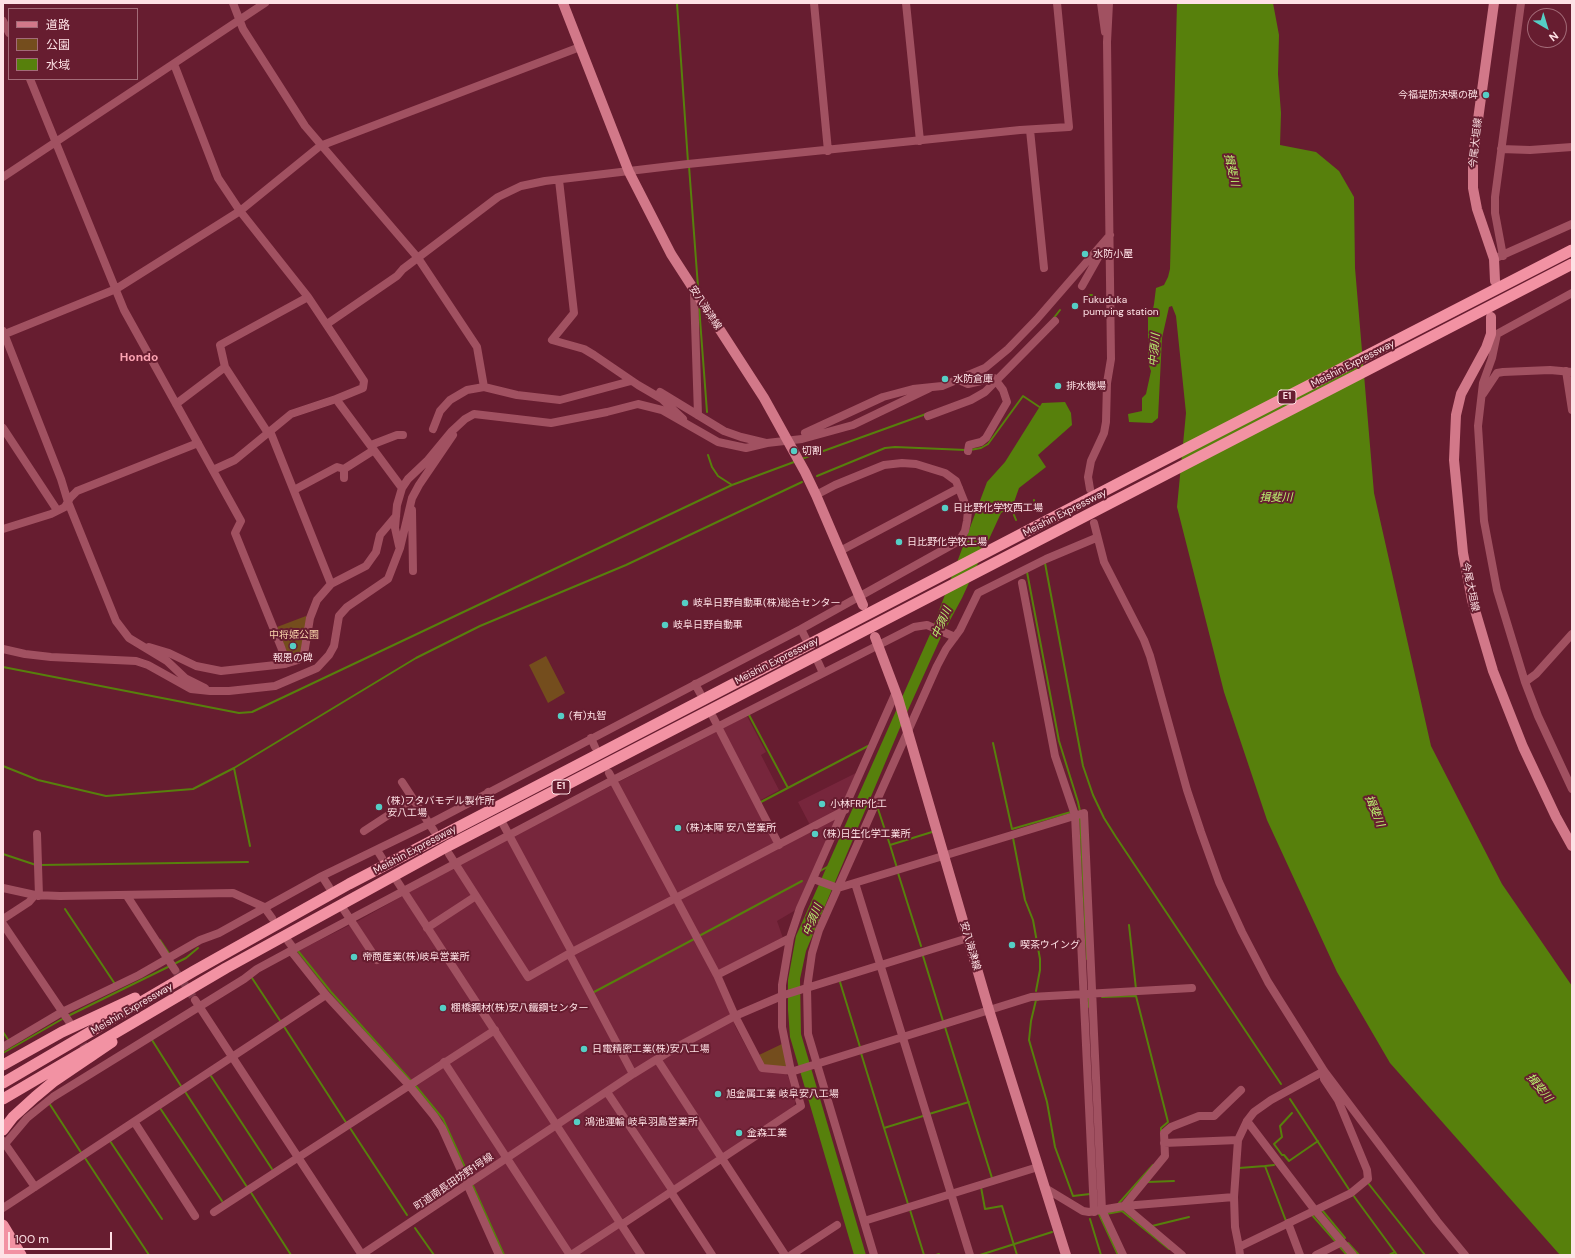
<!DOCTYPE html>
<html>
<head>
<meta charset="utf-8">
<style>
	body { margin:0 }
	#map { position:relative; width:1575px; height:1258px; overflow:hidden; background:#671d30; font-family:"DM Sans","Noto Sans JP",sans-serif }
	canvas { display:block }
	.frame { position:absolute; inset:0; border:4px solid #fee1e5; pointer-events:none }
	.legend { position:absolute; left:8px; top:8px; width:130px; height:72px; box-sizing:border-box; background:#671d30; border:1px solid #a36b78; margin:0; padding:5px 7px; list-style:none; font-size:12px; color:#fee1e5 }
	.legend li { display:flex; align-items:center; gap:8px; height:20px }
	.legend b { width:20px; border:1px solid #a36b78 }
	.north { position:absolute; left:1527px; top:8px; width:40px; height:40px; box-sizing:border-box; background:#671d30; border:1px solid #a36b78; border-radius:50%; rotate:142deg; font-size:11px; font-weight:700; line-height:16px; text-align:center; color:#fee1e5 }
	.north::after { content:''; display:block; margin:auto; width:14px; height:18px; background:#55cec5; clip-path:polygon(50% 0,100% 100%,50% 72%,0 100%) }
	.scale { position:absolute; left:8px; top:1232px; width:104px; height:18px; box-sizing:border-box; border:2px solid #fee1e5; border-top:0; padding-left:5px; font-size:12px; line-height:14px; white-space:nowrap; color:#fee1e5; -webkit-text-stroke:3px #671d30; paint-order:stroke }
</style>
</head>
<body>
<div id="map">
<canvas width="1575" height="1258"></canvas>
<div class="frame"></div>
<ul class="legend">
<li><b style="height:5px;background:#d27889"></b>道路</li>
<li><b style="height:11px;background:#744d1d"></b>公園</li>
<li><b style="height:11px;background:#57800c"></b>水域</li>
</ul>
<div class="north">N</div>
<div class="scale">100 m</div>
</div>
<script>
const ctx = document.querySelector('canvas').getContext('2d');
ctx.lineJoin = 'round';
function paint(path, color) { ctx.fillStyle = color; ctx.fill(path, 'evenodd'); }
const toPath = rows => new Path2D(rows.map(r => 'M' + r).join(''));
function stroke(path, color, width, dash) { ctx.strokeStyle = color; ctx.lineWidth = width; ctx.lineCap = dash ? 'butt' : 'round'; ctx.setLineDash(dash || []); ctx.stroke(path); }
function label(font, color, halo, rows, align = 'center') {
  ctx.font = font + ' "DM Sans","Noto Sans JP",sans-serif'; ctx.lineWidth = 4; ctx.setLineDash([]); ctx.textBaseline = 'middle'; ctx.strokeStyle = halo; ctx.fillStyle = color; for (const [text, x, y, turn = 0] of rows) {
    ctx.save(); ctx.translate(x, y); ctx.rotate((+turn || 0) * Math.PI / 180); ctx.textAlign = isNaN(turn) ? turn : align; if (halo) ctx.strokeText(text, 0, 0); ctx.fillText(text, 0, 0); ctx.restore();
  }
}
paint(toPath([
	[747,716,766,752,761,755,779,790,759,801,780,841,810,825,798,802,860,771,799,908,777,921,783,938,713,974,730,1008,735,1026,759,1070,785,1073,788,1076,796,1101,794,1106,767,1127,616,1223,636,1255,502,1255,441,1120,330,994,296,952,358,921,459,864]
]), '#77263c');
paint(toPath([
	[306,616,308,634,303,653,297,657,289,658,277,627],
	[546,656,565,693,548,703,529,665],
	[784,1043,788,1069,764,1066,759,1055]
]), '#744d1d');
paint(toPath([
	[1177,3,1273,3,1279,35,1278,74,1281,113,1280,145,1316,152,1339,171,1354,197,1355,268,1374,493,1431,746,1502,884,1572,986,1572,1255,1560,1255,1390,1063,1337,972,1267,820,1224,692,1177,507,1186,413,1176,316,1172,306,1169,307,1162,338,1158,418,1152,423,1129,422,1128,414,1142,411,1142,398,1146,394,1151,371,1148,363,1148,313,1153,309,1154,304,1156,288,1164,285,1168,277,1170,269],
	[1065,402,1071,413,1072,425,1038,455,1046,467,1019,488,1013,505,1001,513,962,598,941,637,899,730,806,951,800,979,801,1034,866,1255,854,1255,790,1037,788,1010,788,980,796,936,931,632,987,482,1005,462,1042,403]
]), '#57800c');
stroke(toPath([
	[677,3,688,162],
	[689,166,698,287],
	[1088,295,1092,295],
	[699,306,707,412],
	[1053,319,1060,310],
	[970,450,981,448,988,444,1023,396,1041,408],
	[708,455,712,467,718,476,732,485],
	[804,458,926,414],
	[817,476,885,448,895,447,966,450],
	[1034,500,1035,508],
	[1014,515,1016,520],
	[1045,563,1083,766,1093,795,1104,818,1116,837,1281,1084],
	[1027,572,1059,741,1078,802,1080,811],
	[3,667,239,713,252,712,732,485,794,462],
	[749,715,788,788],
	[993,743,1012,829,1071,812],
	[3,766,38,780,106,796,193,789,234,768,416,658,480,626,626,565,802,482],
	[234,768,250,846],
	[761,802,868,746],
	[877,806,890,845,932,832],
	[1080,817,1087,959],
	[1013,838,1025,900,1033,920,1040,959,1040,970,1036,991],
	[890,845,897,868],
	[3,854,36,865],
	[40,865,248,862],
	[820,871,829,866],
	[898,873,921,946],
	[65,909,115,984],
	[1129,925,1136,989],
	[699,936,802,881],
	[160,940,170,955],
	[298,951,331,992,412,1082],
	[923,956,943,1021],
	[174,964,186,958,198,948],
	[252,978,281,1022],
	[840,982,860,1047],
	[594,992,696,938],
	[1102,997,1136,996,1168,1122,1161,1128,1161,1131],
	[1088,998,1089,1007],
	[1038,1000,1036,1000,1031,1021,1029,1040,1047,1102,1055,1147,1073,1196,1090,1194],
	[68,1016,170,966],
	[283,1025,347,1124],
	[945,1027,992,1178],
	[3,1032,9,1041],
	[152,1040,181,1086],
	[3,1053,64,1018],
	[861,1053,884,1128,923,1116],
	[211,1076,272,1169],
	[415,1085,443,1119,469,1176],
	[184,1090,247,1187],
	[1290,1099,1350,1191],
	[49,1103,82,1154],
	[160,1108,222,1201],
	[1292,1113,1280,1126,1282,1137,1274,1144,1282,1155,1284,1155,1289,1161,1318,1141],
	[929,1114,969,1102],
	[350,1128,407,1215],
	[884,1128,908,1204],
	[110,1141,162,1219],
	[85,1158,149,1255],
	[1265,1166,1274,1165],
	[1239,1168,1265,1166,1286,1221],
	[1148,1182,1174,1181],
	[1368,1183,1425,1255],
	[473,1186,504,1255],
	[981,1187,985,1209,1002,1206,1017,1255],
	[250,1191,291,1255],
	[1353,1195,1397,1255],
	[1119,1203,1153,1165],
	[910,1210,924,1255],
	[1322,1210,1345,1238],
	[1099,1214,1118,1255],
	[1106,1214,1122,1211,1169,1249],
	[1312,1215,1336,1242],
	[1090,1219,1101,1255],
	[1152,1226,1189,1217],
	[415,1228,434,1255],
	[1348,1243,1359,1255],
	[1340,1247,1347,1255],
	[936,1255,939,1254],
	[980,1255,1052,1232],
	[1389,1255,1395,1252]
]), '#57800c', 2);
stroke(toPath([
	[175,970,195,1000],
	[70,1024,95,1063]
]), '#7e3a4b', 8, [8, 4]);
stroke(toPath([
	[233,3,243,29,305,126,418,258,477,347,484,387],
	[814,3,828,151],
	[906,3,920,141],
	[1101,3,1105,32],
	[3,21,9,33],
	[174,64,218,178,240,211,308,297,364,381,363,388,336,399,402,488,408,479,427,461,451,432,465,419,474,414,551,423,607,412,638,404,662,410,718,442,746,448,767,443,802,439,853,425,930,388],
	[30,79,124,310,241,521,235,533,281,647,285,658,285,664],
	[1030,130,1044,268],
	[1501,149,1530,150,1572,147],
	[3,177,265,3],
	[559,180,574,313,552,340,584,349,594,355,638,385,662,399,683,419],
	[1503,256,1495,213,1495,197,1521,3],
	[1498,257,1572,224],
	[1082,286,1104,247],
	[694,292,698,415],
	[327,324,397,276,403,269,498,197,521,186,545,181,688,164,1020,130,1069,127,1057,3],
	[3,331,61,479,68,502,116,621,129,638,167,661,185,678,205,688],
	[5,334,116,289,240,211,320,146,580,47],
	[1491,334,1497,334,1572,293],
	[1497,334,1492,358,1483,383,1478,426,1484,521,1497,590,1525,682,1538,716,1572,789],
	[225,367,268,433],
	[1566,371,1572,410],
	[959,380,968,384,994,378,1003,390,1007,402,986,438,981,442,969,445,968,451],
	[660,392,724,431,741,437,766,443],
	[1483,394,1497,373,1503,372,1550,370,1572,372],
	[176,404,225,367,220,345,308,297],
	[928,416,971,400,985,392,1055,321],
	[3,428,57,510],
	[433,429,440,411,450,400,467,390,484,387,517,395,560,400,631,381],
	[805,433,883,397,913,389,942,386,985,368,1008,349,1037,319,1110,235],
	[371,445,397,435,403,435],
	[213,470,235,460,291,414,336,399],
	[344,478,344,469,374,450],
	[1090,489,1088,477,1091,461,1104,433,1106,422,1107,383,1111,359,1107,42,1109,3],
	[294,490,337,467,344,469],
	[412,510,413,571],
	[1094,523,1104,562,1144,640,1150,656,1187,790,1201,832,1219,882,1242,932,1268,982,1324,1071,1437,1221,1465,1255],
	[3,529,51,514,65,507,70,498,77,491,198,443],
	[399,546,395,528,397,505,402,488],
	[840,551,959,488],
	[1022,583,1055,756,1075,815,1094,1212],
	[331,584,366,566,376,552,380,535,396,516],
	[801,629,806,639],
	[149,647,169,653,196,666,221,671,285,664,298,660,304,654,310,618,317,600,331,584,270,431],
	[3,649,25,654,51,657,136,661,148,665,191,689,210,691,229,691,275,686,317,668,329,655,334,646,339,616,347,607,388,579,400,548,412,498,419,485,453,435],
	[818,662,823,673],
	[1525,682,1536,674,1572,634],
	[695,684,700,693],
	[713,717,779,845],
	[591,738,595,747],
	[609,773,717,975,735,1016,762,1068,794,1071,1031,997,1192,988],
	[402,782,434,831],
	[488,792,492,800],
	[503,824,572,952],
	[364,831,413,799],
	[37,834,39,896],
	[377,850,382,858],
	[449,854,528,977,572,952,845,810],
	[322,876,329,887],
	[816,880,838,888,1084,813,1102,1210,1123,1255],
	[397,881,641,1255],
	[855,883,970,1255],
	[3,888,35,895,60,896,233,893,264,907,272,918],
	[127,896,175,970],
	[344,910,377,960],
	[3,919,29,902,35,895],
	[3,924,70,1023],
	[427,928,476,896],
	[288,941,294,949],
	[291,951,326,995,408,1084,434,1116,442,1128,499,1255],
	[570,955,633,1074],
	[717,975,790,938,800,908,896,692],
	[195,1000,362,1255],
	[3,1047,62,1012,139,975,200,940,219,933,322,876,429,824,801,629,959,541,965,531,967,521,968,511,956,481,945,473,916,464,902,463,884,465,835,485,816,495],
	[657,1059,785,1255],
	[444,1062,570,1255],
	[607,1092,673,1191],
	[1247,1121,1314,1209,1353,1255],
	[135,1123,195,1216],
	[3,1141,35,1187],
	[1164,1143,1238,1140],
	[5,1144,27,1118,53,1097,244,979,257,969,294,949,613,780,914,627,927,625,955,637],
	[1045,1188,1083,1211,1089,1212,1124,1206,1234,1197],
	[671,1192,712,1255],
	[1124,1206,1165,1156,1164,1133,1171,1127,1199,1116,1214,1116,1241,1090],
	[1124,1206,1182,1255],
	[3,1208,326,995],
	[214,1212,495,1030],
	[864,1221,1038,1167],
	[1288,1223,1300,1255],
	[621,1225,801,1106,791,1071,782,1027,782,985,790,938],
	[1239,1247,1351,1193,1368,1179,1367,1170,1338,1100,1324,1079,1324,1071,1271,1100,1254,1112,1247,1121,1238,1140,1234,1197,1235,1227,1239,1247,1240,1255],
	[361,1255,633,1074,675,1048,735,1016,784,995,968,938],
	[571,1255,620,1223],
	[791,1255,837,1225],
	[874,1255,808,1034,807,988,812,953,819,930,937,666,946,649,960,630,978,593,1046,559,1096,538],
	[1316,1255,1342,1242]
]), '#a15161', 8);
stroke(toPath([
	[563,3,629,172,671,254,764,398,805,472,816,495,863,605],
	[1494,3,1473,156,1473,188,1477,209,1494,259,1495,281],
	[1491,317,1491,334,1486,348,1461,394,1456,415,1454,460,1463,553,1472,600,1493,671,1523,747,1556,817,1572,846],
	[875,637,898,698,989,1010,1066,1255]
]), '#d27889', 10);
stroke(toPath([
	[3,1065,62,1032,135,998],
	[3,1083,194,971,349,884,1127,479,1572,250],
	[3,1099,226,968,448,846,1572,264],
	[3,1130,13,1117,35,1097,53,1082,112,1042],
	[3,1225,21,1255],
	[3,1243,10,1255]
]), '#f292a3', 11);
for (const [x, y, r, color] of [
	[1486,95,4,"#55cec5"],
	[1085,254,4,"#55cec5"],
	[1075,306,4,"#55cec5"],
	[945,379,4,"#55cec5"],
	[1058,386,4,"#55cec5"],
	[794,451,4,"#55cec5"],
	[945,508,4,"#55cec5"],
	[899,542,4,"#55cec5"],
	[685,603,4,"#55cec5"],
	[665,625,4,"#55cec5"],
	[293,646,4,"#55cec5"],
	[561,716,4,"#55cec5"],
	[822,804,4,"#55cec5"],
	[379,807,4,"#55cec5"],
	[678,828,4,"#55cec5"],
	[815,834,4,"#55cec5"],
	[1012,945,4,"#55cec5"],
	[354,957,4,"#55cec5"],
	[443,1008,4,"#55cec5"],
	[584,1049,4,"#55cec5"],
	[718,1094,4,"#55cec5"],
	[577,1122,4,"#55cec5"],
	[739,1133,4,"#55cec5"]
]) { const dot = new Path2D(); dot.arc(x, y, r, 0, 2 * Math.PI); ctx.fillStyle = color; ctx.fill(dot); stroke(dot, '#671d30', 1.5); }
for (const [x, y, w] of [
	[1287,397,18],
	[561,787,18]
]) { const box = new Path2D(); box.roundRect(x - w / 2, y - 7, w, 14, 3); ctx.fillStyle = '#671d30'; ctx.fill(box); stroke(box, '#fee1e5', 1); }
label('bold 9px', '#fee1e5', null, [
	["E1",1287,397],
	["E1",561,787]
]);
label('10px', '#fee1e5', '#671d30', [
	["今福堤防決壊の碑",1478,95,"right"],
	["水防小屋",1093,254],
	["Fukuduka",1083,300],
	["pumping station",1083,312],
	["水防倉庫",953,379],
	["排水機場",1066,386],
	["切割",802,451],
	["日比野化学牧西工場",953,508],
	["日比野化学牧工場",907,542],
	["岐阜日野自動車(株)総合センター",693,603],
	["岐阜日野自動車",673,625],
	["報恩の碑",293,658,"center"],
	["(有)丸智",569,716],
	["(株)フタバモデル製作所",387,801],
	["安八工場",387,813],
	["小林FRP化工",830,804],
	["(株)本陣 安八営業所",686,828],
	["(株)日生化学工業所",823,834],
	["喫茶ウイング",1020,945],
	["帝商産業(株)岐阜営業所",362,957],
	["棚橋鋼材(株)安八鐵鋼センター",451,1008],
	["日電精密工業(株)安八工場",592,1049],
	["旭金属工業 岐阜安八工場",726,1094],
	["鴻池運輸 岐阜羽島営業所",585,1122],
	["金森工業",747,1133]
], 'left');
label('10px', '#fee1e5', '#671d30', [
	["今尾大垣線",1476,143,-84],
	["安八海津線",705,308,57],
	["Meishin Expressway",1353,364,-27],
	["Meishin Expressway",1065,513,-27],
	["今尾大垣線",1470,587,78],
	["Meishin Expressway",777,661,-27],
	["Meishin Expressway",415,850,-28],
	["安八海津線",970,946,74],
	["Meishin Expressway",132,1009,-30],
	["町道南長田坊野1号線",454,1182,-34]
]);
label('10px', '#f9d3ab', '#671d30', [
	["中将姫公園",294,635]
]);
label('italic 11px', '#bbf371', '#671d30', [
	["揖斐川",1231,170,77],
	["中須川",1155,350,-85],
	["揖斐川",1276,498],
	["中須川",942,623,-66],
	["揖斐川",1374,811,67],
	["中須川",813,920,-68],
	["揖斐川",1539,1088,50]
]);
label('bold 12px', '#fca3b2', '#671d30', [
	["Hondo",139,358]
]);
</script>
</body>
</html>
